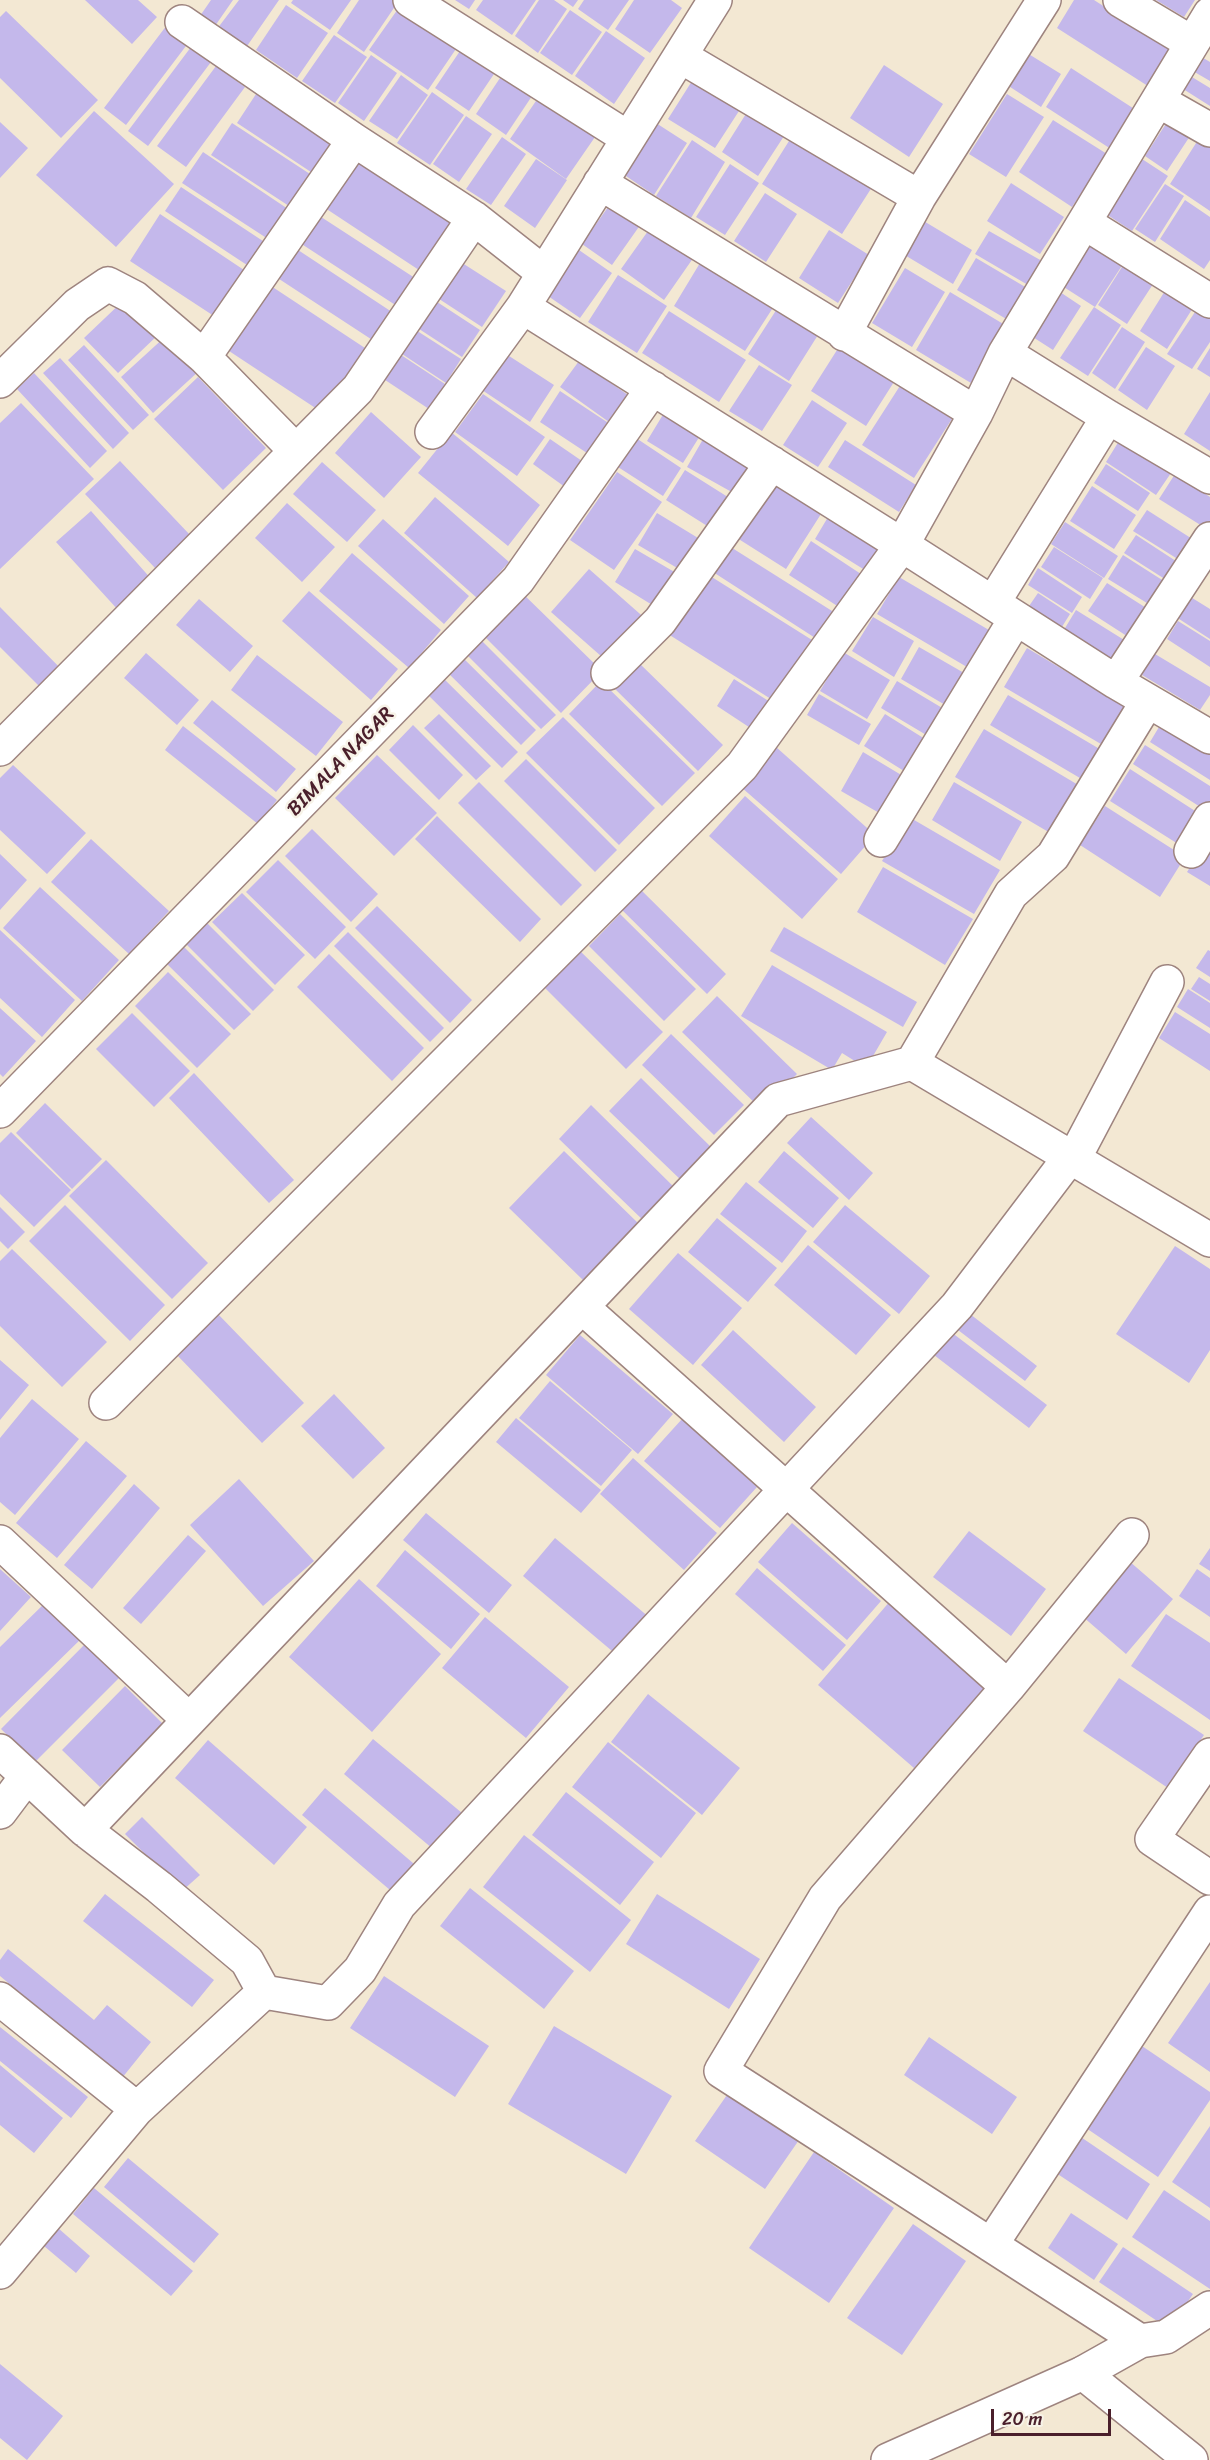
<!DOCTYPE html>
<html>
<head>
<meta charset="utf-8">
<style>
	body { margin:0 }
	#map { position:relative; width:1210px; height:2460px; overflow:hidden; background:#f3e8d3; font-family:Sriracha,sans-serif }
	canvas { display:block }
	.scale { position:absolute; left:991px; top:2409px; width:120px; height:27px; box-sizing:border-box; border:3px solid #4a1f2b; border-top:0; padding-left:8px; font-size:18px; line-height:21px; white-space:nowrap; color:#4a1f2b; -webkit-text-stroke:4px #f7f3e8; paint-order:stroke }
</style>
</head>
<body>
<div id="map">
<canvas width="1210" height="2460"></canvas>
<div class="scale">20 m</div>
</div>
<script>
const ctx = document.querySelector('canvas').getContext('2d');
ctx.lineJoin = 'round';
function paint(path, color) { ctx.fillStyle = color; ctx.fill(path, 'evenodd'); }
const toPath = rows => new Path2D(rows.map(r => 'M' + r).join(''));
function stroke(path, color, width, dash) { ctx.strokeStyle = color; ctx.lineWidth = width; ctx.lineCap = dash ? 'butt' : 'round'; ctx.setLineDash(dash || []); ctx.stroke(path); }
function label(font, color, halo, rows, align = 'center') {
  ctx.font = font + ' Sriracha,sans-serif'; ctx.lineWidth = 5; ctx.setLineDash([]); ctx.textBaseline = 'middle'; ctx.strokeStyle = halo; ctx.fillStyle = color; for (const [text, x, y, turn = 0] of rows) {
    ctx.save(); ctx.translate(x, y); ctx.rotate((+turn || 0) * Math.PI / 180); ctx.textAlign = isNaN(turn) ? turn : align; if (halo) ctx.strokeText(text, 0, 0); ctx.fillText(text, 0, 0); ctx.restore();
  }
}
paint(toPath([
	[85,0,138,0,157,17,132,44],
	[211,0,233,0,215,26,200,16],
	[239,0,279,0,245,49,217,29],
	[293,0,351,0,330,30,291,3],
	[359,0,395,0,398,2,364,52,337,33],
	[455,0,475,0,469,9],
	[483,0,536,0,512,35,476,10],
	[539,0,554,0,567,9,538,53,515,36],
	[563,0,578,0,573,7],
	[584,0,629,0,608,30,578,9],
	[634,0,671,0,682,8,650,53,615,29],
	[1074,0,1094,0,1175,52,1151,88,1057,28],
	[1156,0,1195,0,1184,17],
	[286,5,328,33,297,78,256,50],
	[400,6,458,46,428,90,369,50],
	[570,10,602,32,572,75,540,53],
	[6,11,98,100,61,138,0,78,0,17],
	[167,25,189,42,126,125,104,108],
	[606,31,645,58,614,104,575,76],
	[334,35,367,57,335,103,302,81],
	[191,47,211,62,148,146,128,131],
	[462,48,496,71,469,111,435,88],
	[1027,53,1061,74,1041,107,1007,85],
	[1195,53,1210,62,1210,81,1186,67],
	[371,55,397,73,364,121,338,103],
	[884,65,943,104,909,157,850,118],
	[216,66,245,87,186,167,157,146],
	[508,66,538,87,506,135,476,114],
	[1071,68,1139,112,1114,151,1046,107],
	[1187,74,1210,88,1210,106,1180,87],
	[401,75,428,95,397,139,369,121],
	[692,81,739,111,715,148,668,119],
	[258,91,337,144,317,176,237,123],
	[432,92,464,115,430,165,397,143],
	[1007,94,1044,117,1006,177,969,154],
	[538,98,595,137,566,179,510,139],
	[749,109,786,133,758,176,722,152],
	[94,111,174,184,116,247,36,175],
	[466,116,492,134,459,182,433,164],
	[1171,116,1194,130,1167,171,1145,156],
	[1053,120,1107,154,1072,207,1019,172],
	[0,122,28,148,0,178],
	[232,123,310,174,289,206,211,155],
	[656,123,687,143,654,195,623,174],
	[1205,129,1210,132,1210,211,1170,184],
	[794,133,874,184,842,234,762,184],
	[502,137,526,154,491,205,466,189],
	[692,140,725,162,691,218,656,196],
	[359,149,465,219,428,276,322,206],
	[203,152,288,209,268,239,182,183],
	[1139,157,1168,176,1132,231,1103,212],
	[536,159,567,180,535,228,504,206],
	[730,164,759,183,725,235,696,217],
	[1011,183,1064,217,1040,254,987,221],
	[1165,184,1184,196,1155,242,1135,229],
	[181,187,269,245,253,269,165,211],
	[765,193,797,214,766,262,734,241],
	[613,200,643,221,612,265,582,244],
	[1185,200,1210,217,1210,260,1204,269,1160,239],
	[315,213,421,282,403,310,297,241],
	[160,214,250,274,220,320,130,261],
	[922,220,972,250,953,284,903,254],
	[653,224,696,254,664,300,621,269],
	[829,230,869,255,838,303,799,278],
	[989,231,1042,261,1028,285,975,254],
	[1089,238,1125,261,1095,307,1059,284],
	[292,246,398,316,380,345,273,275],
	[579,250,612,273,580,318,548,296],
	[703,258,776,303,745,351,674,306],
	[976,258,1027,288,1008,320,957,290],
	[456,259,506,291,482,327,433,295],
	[1127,259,1157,278,1127,324,1098,305],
	[905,268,945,292,912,347,872,323],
	[618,275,667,306,637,353,588,322],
	[268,284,368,350,326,415,226,349],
	[1168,286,1196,303,1167,349,1140,331],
	[1054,288,1081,306,1053,350,1025,332],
	[950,292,1005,325,971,383,916,350],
	[126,298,159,334,118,373,84,338],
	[431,298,480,330,462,357,413,325],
	[782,301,823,327,789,381,748,354],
	[1199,306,1210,314,1210,342,1192,369,1167,354],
	[1094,307,1121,325,1088,376,1060,358],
	[669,311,746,360,719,402,642,353],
	[411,327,461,359,446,383,396,350],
	[1122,327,1145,342,1115,389,1092,373],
	[167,335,199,371,153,413,121,377],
	[844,339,899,374,866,426,811,391],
	[84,345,149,415,133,430,68,360],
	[1146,347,1175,366,1147,410,1118,390],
	[1210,348,1210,377,1197,369],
	[392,349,445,384,429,409,376,374],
	[506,354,554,385,530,422,482,390],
	[60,358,129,433,113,449,43,373],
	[579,361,628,395,609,422,560,387],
	[759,365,792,385,762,431,729,411],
	[34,373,107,451,90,468,17,389],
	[198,377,266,448,223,490,154,419],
	[905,378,957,411,914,478,862,445],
	[560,391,613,426,593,457,540,422],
	[1210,392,1210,451,1184,434],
	[483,394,545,437,517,476,455,432],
	[812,400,847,423,818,467,783,445],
	[21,403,94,479,0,569,0,423],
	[667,408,703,431,683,463,647,441],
	[371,412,421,457,384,498,335,453],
	[451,432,540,505,508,546,418,473],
	[706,434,756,463,737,495,687,467],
	[636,438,681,468,663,496,618,467],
	[550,439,582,461,565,487,533,464],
	[845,440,916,485,899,512,828,467],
	[1119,441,1171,473,1156,495,1106,462],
	[120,461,190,535,155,568,85,494],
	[322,462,376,510,347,542,293,494],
	[1106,464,1150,493,1138,511,1094,483],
	[685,470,731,499,712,529,666,500],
	[617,472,662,502,614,570,570,540],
	[1175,474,1210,497,1210,531,1159,499],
	[772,483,821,514,786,569,737,538],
	[1092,486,1136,515,1114,549,1070,521],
	[435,497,509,562,477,598,404,533],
	[287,503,335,547,302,582,255,538],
	[1147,510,1197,542,1184,563,1133,531],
	[91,511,153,581,119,611,56,542],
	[831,512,885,546,868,572,815,539],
	[657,513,703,541,684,572,638,545],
	[383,519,469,596,444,624,358,546],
	[1065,522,1118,556,1104,578,1051,544],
	[1136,535,1182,565,1171,583,1124,553],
	[811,541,864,576,842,609,789,575],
	[729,546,840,616,823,643,713,572],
	[1054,547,1103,578,1090,599,1041,567],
	[635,549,683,577,662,611,615,582],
	[352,553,441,630,409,668,319,591],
	[1123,555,1170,585,1155,608,1108,579],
	[1038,568,1082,597,1072,613,1028,585],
	[589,569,648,621,610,664,551,612],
	[707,574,820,645,782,706,668,634],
	[899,577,994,633,972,670,877,614],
	[1107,583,1151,611,1133,640,1088,611],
	[516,587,602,671,561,713,476,628],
	[309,591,398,669,371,700,282,621],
	[1038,593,1070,614,1060,630,1027,609],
	[1189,596,1210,609,1210,639,1176,617],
	[199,599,253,646,230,672,176,625],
	[0,607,68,676,49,696,0,647],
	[1076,610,1129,643,1115,666,1062,633],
	[873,617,914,641,894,677,852,651],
	[1178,621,1210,641,1210,667,1167,639],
	[482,641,556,715,541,729,468,656],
	[919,647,971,677,952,709,901,679],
	[1027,648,1129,709,1106,747,1004,687],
	[843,652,890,680,867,719,820,691],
	[146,653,199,700,177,725,124,678],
	[458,653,536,730,521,745,443,668],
	[1155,654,1210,687,1210,695,1200,710,1142,675],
	[257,655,343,722,316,756,231,690],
	[637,661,723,745,698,771,612,686],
	[440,675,518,752,502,768,424,691],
	[734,679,778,707,761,735,717,706],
	[601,681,695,773,662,806,569,714],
	[897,681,949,712,933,739,881,708],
	[819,694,871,724,859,745,807,715],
	[1008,695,1103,751,1085,781,990,725],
	[212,700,296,769,276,792,193,723],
	[439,714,491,766,476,780,424,728],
	[885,714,933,744,912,776,864,746],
	[563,717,655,808,619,845,526,753],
	[1162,722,1210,752,1210,780,1150,742],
	[413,725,463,775,439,800,389,750],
	[183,726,277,800,258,824,165,750],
	[984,729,1085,789,1057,837,955,777],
	[1145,745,1210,786,1210,802,1205,810,1133,764],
	[776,747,875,835,841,874,741,787],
	[863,752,903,776,881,814,841,791],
	[377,755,437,813,394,856,335,798],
	[526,759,617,850,595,872,504,781],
	[13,765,86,833,47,874,0,830,0,778],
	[1130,769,1206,818,1186,849,1110,801],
	[479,782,582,885,561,906,458,803],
	[954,782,1022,822,1000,861,932,820],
	[745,796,838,879,802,919,709,836],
	[1105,806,1185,857,1160,897,1080,845],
	[437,816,541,919,520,942,415,839],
	[909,817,1000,870,974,914,882,861],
	[312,829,378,894,351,922,285,856],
	[91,839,169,911,129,954,51,882],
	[1208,839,1210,840,1210,886,1187,872],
	[0,854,27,880,0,910],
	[278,860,346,927,315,959,246,892],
	[883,867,973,919,945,965,857,912],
	[637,886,726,974,707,994,618,906],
	[40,887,119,960,82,1001,3,928],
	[242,893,305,955,275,985,212,922],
	[377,906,472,1000,450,1023,355,928],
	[620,914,696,989,664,1021,589,946],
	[202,918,274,990,253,1011,181,939],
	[784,927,917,1002,903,1027,770,951],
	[0,930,75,1000,42,1037,0,998],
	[348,932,444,1028,430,1042,334,946],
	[184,947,251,1014,234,1030,167,964],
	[577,948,663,1032,626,1069,541,984],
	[1208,950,1210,951,1210,977,1196,968],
	[329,954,424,1048,392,1081,297,987],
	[772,965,887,1032,866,1068,842,1053,832,1070,741,1016],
	[168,972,231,1034,197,1068,135,1006],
	[1199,977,1210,984,1210,1001,1191,989],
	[1188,989,1210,1003,1210,1028,1177,1007],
	[717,996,797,1074,762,1110,682,1032],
	[0,1008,36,1041,3,1077,0,1074],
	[1175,1012,1210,1034,1210,1071,1159,1038],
	[132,1013,190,1071,154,1107,96,1049],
	[671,1034,744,1105,714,1135,642,1065],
	[194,1073,294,1180,269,1203,169,1098],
	[641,1078,714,1150,683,1182,609,1111],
	[45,1103,102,1159,72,1189,16,1133],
	[591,1105,677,1190,646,1223,559,1139],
	[811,1117,873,1173,849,1200,787,1143],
	[11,1132,71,1190,34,1227,0,1194,0,1143],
	[564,1151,639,1224,584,1281,509,1208],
	[784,1151,839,1198,813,1228,758,1182],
	[106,1160,208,1263,172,1299,69,1196],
	[746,1182,807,1231,782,1263,720,1214],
	[65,1205,165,1305,130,1341,29,1241],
	[845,1205,930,1276,899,1314,813,1242],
	[0,1207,25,1232,8,1249,0,1241],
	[717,1218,777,1268,748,1302,688,1252],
	[808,1245,891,1315,856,1355,774,1285],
	[1175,1246,1210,1269,1210,1350,1189,1383,1116,1334],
	[12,1249,107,1342,62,1387,0,1326,0,1261],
	[678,1253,742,1308,693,1365,629,1309],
	[217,1313,304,1403,262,1443,175,1353],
	[970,1314,1037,1366,1025,1381,958,1330],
	[733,1330,816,1407,784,1442,701,1365],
	[951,1332,1047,1405,1029,1428,934,1355],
	[580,1335,673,1414,638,1454,546,1375],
	[0,1360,29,1385,0,1420],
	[550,1381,632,1450,601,1486,519,1418],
	[334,1394,385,1448,353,1479,301,1426],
	[32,1399,79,1439,15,1515,0,1502,0,1438],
	[516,1418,601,1490,581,1513,496,1442],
	[682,1419,757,1487,720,1528,644,1461],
	[86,1441,127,1476,57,1558,16,1523],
	[633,1458,717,1533,684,1570,600,1494],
	[239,1479,314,1561,263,1606,190,1525],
	[134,1484,160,1508,92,1589,64,1565],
	[426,1513,512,1585,489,1613,403,1540],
	[792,1523,881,1601,847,1640,758,1562],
	[969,1531,1046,1589,1011,1636,933,1577],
	[188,1535,206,1551,141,1624,123,1608],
	[555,1538,650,1618,618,1656,523,1576],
	[1210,1548,1210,1571,1199,1564],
	[405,1550,480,1614,451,1649,376,1586],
	[1129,1561,1173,1599,1126,1654,1082,1616],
	[757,1568,846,1645,823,1671,735,1594],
	[0,1569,31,1597,0,1631],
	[1197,1569,1210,1578,1210,1617,1179,1596],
	[359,1579,441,1654,372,1732,289,1657],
	[48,1600,83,1637,0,1718,0,1647],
	[891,1600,987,1685,914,1768,818,1685],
	[1166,1614,1210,1643,1210,1720,1131,1666],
	[485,1617,569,1687,526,1738,442,1668],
	[87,1642,121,1676,35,1762,1,1729],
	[1119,1678,1204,1735,1168,1788,1083,1731],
	[125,1686,163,1724,100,1787,62,1750],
	[648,1694,740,1768,702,1815,611,1742],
	[373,1739,462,1813,433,1849,344,1774],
	[208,1740,307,1827,274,1865,175,1778],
	[608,1742,696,1813,661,1858,572,1787],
	[325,1788,420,1869,397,1896,302,1815],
	[566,1792,654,1862,620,1905,532,1835],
	[142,1817,200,1875,182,1891,125,1834],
	[524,1835,631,1920,590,1972,483,1887],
	[470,1888,574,1971,544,2009,440,1926],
	[105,1894,214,1980,192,2007,83,1921],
	[657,1894,760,1959,729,2009,626,1944],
	[8,1949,94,2020,107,2005,151,2042,122,2078,0,1976,0,1960],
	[384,1976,489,2046,455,2097,350,2028],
	[1210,1982,1210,2072,1168,2043],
	[554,2026,672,2096,626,2174,508,2104],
	[0,2027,88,2097,71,2118,0,2061],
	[929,2037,1017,2097,992,2134,904,2075],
	[1142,2046,1210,2092,1210,2100,1158,2177,1086,2128],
	[0,2065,63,2118,34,2153,0,2125],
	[729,2092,799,2140,765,2189,695,2141],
	[1210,2126,1210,2208,1172,2182],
	[1069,2129,1150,2184,1127,2220,1044,2165],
	[814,2152,894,2208,829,2303,749,2248],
	[128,2158,219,2234,194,2263,104,2187],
	[94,2188,193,2271,171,2296,73,2214],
	[1164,2190,1210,2221,1210,2289,1132,2237],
	[1071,2213,1118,2244,1094,2280,1048,2248],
	[913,2224,966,2261,902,2355,847,2318],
	[58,2228,90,2256,76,2273,44,2246],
	[1123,2247,1193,2294,1169,2329,1099,2282],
	[0,2364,63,2416,27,2460,0,2438]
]), '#c4b8eb');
const minor = toPath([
	[410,0,628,138],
	[1120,0,1192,43],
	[182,22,354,140,474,218,544,273],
	[680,56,919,197],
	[1159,101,1210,130],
	[600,183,976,413],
	[1085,223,1210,301],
	[523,307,902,545,1116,682,1210,737],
	[844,334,919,197,1044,0],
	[1005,353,1108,417,1210,477],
	[204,357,354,140],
	[0,381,77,305,108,284,135,298,204,357,296,451],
	[432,432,523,307,715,0],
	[993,603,1108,417],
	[608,673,660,621,772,463],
	[1116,682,1210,539],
	[0,749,358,389,474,218],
	[881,840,1016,618],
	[1191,851,1210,819],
	[912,1063,1011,894,1053,856,1147,702],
	[0,1111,518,580,653,388],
	[582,1307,1008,1687],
	[106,1403,742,766,902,545,976,413,1005,353,1210,14],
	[1132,1535,1008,1687,825,1898,721,2071,1140,2341],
	[0,1542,189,1720],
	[0,1751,27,1776],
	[1210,1755,1152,1839,1210,1878],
	[0,1812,27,1776,85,1830,778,1100,912,1063,1210,1240],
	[85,1830,159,1887,247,1961,264,1992],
	[264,1992,328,2003,360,1970,399,1905,957,1306,1070,1157,1079,1149,1167,982],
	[0,1999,137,2109],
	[991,2245,1210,1912],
	[0,2272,137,2109,264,1992],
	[1083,2373,1191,2460]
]);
const major = toPath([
	[888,2460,1083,2373,1140,2341,1166,2337,1210,2308]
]);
stroke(minor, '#9e847f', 36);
stroke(major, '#9e847f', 36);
stroke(minor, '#fff', 33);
stroke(major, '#fff', 33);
label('20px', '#4a1f2b', '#f7f3e8', [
	["BIMALA NAGAR",341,762,-46]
]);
</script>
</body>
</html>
